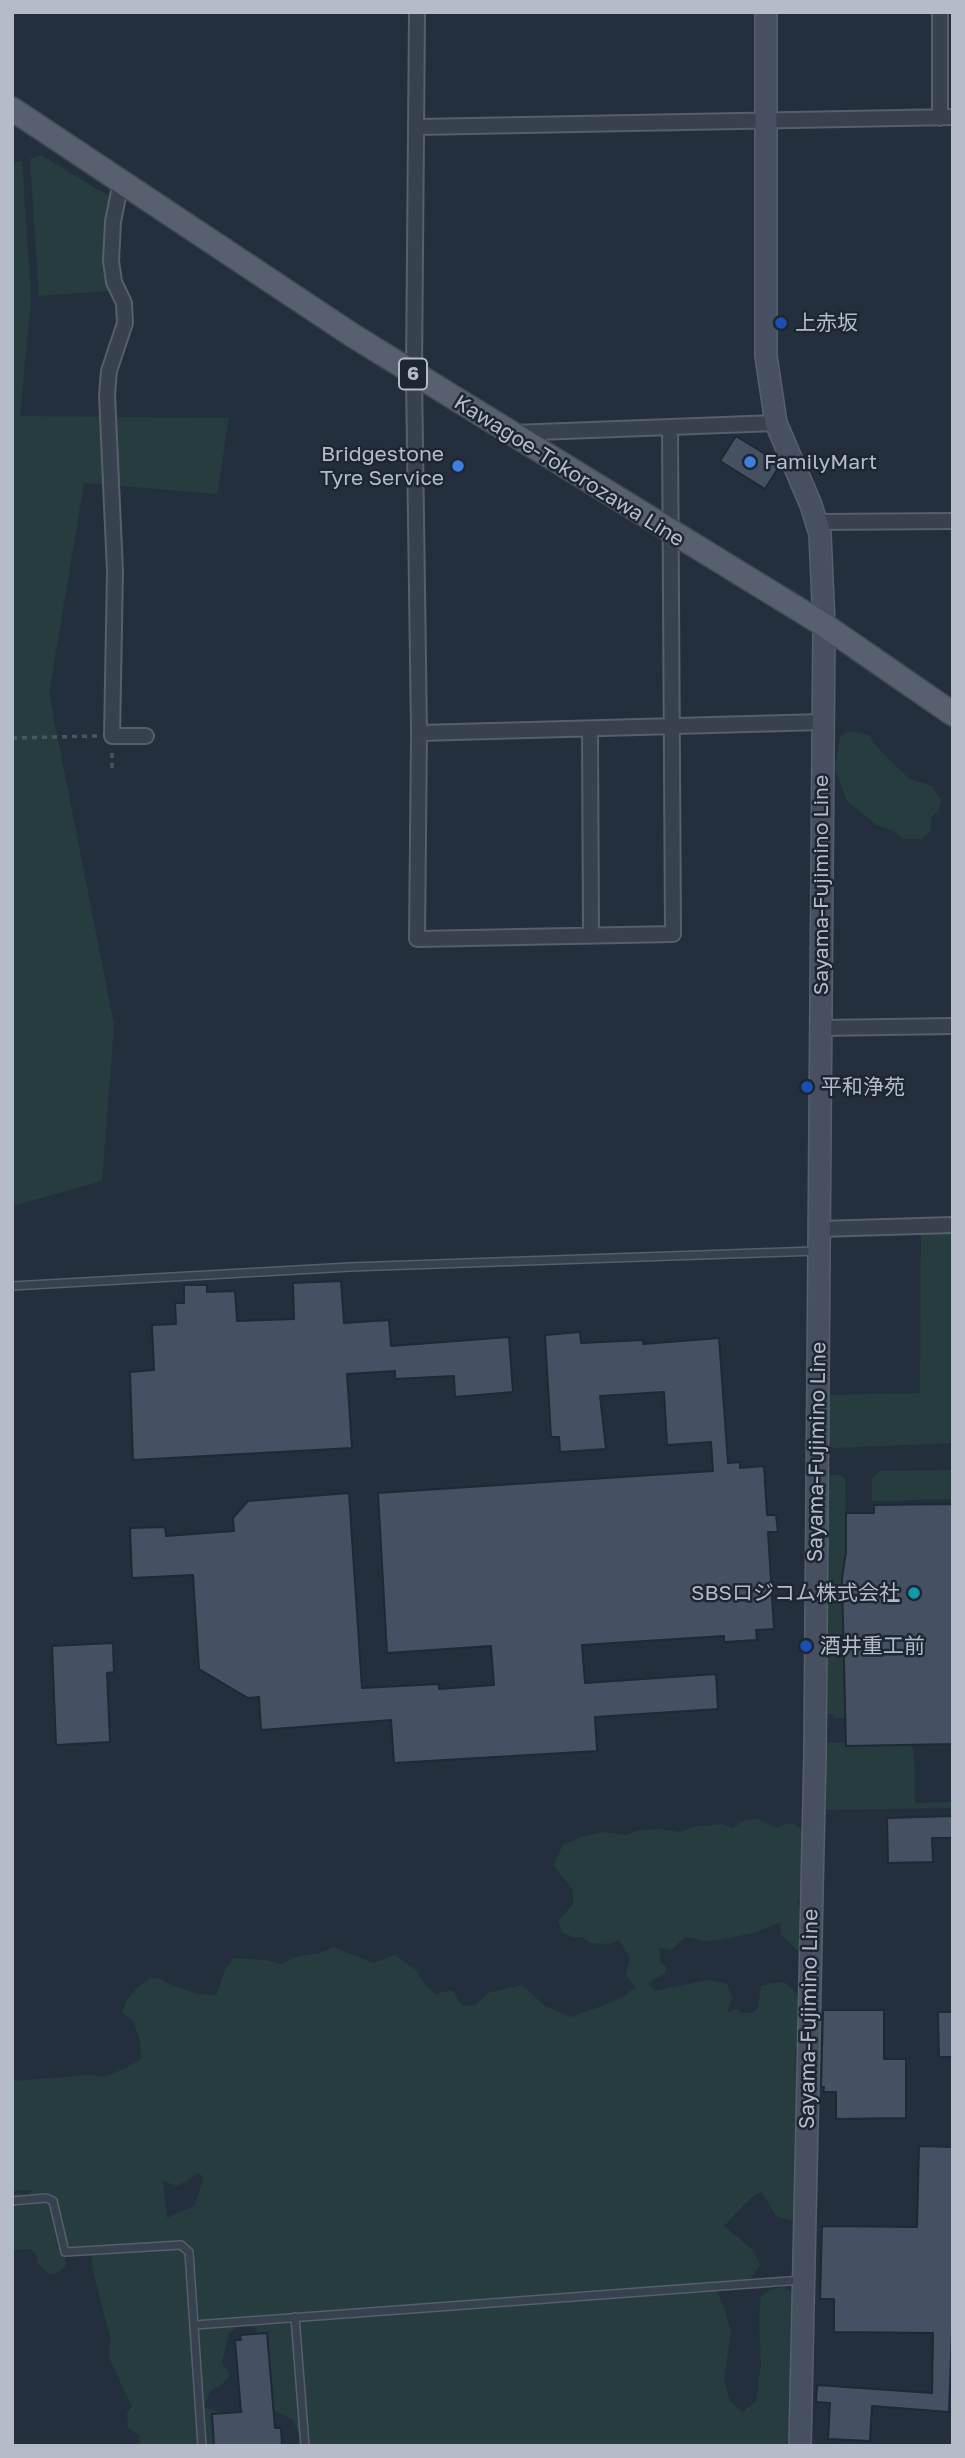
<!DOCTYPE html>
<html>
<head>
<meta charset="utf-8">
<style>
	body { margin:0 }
	#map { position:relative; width:965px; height:2458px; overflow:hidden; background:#242f3e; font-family:"Golos Text",sans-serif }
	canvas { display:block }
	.frame { position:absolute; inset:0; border:14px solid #b4bcc9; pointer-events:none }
</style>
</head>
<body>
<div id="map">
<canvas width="965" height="2458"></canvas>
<div class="frame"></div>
</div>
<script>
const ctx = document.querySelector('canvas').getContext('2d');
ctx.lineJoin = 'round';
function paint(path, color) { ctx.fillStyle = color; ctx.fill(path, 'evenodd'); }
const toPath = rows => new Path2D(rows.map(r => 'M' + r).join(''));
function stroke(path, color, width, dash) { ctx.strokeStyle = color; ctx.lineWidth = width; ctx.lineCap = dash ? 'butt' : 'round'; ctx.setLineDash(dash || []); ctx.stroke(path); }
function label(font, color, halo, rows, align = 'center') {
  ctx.font = font + ' "Golos Text","Noto Sans JP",sans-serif'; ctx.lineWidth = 5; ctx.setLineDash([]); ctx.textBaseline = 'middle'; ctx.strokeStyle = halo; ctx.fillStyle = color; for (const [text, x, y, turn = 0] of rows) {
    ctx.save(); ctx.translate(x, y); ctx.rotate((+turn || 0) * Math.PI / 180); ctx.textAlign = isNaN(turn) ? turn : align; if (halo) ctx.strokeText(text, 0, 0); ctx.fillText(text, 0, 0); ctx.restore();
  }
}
paint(toPath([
	[41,155,110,197,104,226,103,269,109,291,39,296,30,159],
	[22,160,31,299,20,416,229,418,217,494,84,483,49,693,114,1025,102,1181,12,1206,12,164],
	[850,731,869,735,878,748,898,768,910,779,932,786,941,800,938,811,932,816,930,831,922,839,904,839,891,830,877,825,847,801,835,768,840,737],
	[953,1232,953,1443,833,1448,829,1444,828,1395,920,1393,921,1233],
	[950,1470,953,1471,953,1499,872,1501,872,1479,880,1471],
	[825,1475,840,1475,845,1479,846,1552,841,1578,846,1718,833,1718,833,1714,827,1714],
	[905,1741,914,1750,915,1803,953,1802,953,1808,826,1810,825,1747,829,1743],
	[757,1819,777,1828,785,1824,795,1824,805,1832,808,1887,797,1902,806,1917,805,1957,780,1934,781,1922,754,1933,723,1939,707,1941,685,1937,671,1950,659,1947,661,1963,667,1966,665,1973,648,1983,654,1991,708,1980,727,1984,732,1998,727,2013,736,2009,743,2013,751,2013,758,2008,761,1986,771,1983,784,1982,794,1991,801,2002,803,2031,795,2052,796,2073,802,2090,800,2108,795,2121,794,2153,797,2185,794,2221,776,2216,761,2191,750,2199,724,2226,753,2250,760,2265,751,2278,731,2289,717,2291,726,2312,731,2333,724,2379,730,2401,742,2412,756,2401,761,2364,759,2319,761,2296,772,2289,784,2287,792,2292,790,2348,795,2370,791,2431,786,2446,298,2446,301,2440,293,2420,274,2410,256,2391,252,2351,257,2328,241,2325,229,2333,222,2362,230,2376,220,2386,210,2391,204,2407,222,2413,228,2428,221,2446,140,2446,139,2435,128,2428,127,2413,132,2407,109,2358,110,2336,95,2279,91,2258,105,2244,70,2247,55,2244,65,2255,66,2266,59,2272,50,2275,37,2263,38,2257,30,2249,13,2250,12,2193,29,2195,33,2190,12,2191,12,2081,90,2075,104,2077,126,2068,141,2059,140,2040,133,2021,122,2012,127,2000,136,1989,150,1978,161,1979,173,1986,195,1993,216,1996,225,1970,233,1958,265,1960,282,1964,296,1957,320,1953,333,1947,373,1963,395,1955,416,1970,426,1986,436,1994,452,1990,462,2006,476,2005,488,1993,522,1985,545,2006,570,2017,602,2006,623,1997,635,1987,626,1975,630,1958,619,1940,609,1944,590,1943,582,1937,573,1937,562,1932,558,1921,573,1904,573,1890,553,1865,563,1845,581,1837,603,1832,626,1835,640,1830,659,1829,681,1832,692,1827,722,1824,733,1828,743,1821],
	[200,2173,203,2181,194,2206,167,2218,163,2181,177,2186]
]), '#263c3f');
const building = toPath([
	[736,436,778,462,780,465,765,489,720,461,736,436],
	[341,1281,344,1323,389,1320,391,1346,509,1337,513,1392,455,1397,454,1376,395,1379,395,1371,347,1374,352,1448,133,1460,130,1372,154,1370,152,1325,176,1324,175,1303,184,1303,184,1285,207,1285,207,1292,235,1291,237,1321,294,1319,293,1283,341,1281],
	[580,1332,581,1343,643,1340,643,1344,719,1338,728,1463,740,1462,740,1468,764,1466,767,1515,776,1515,778,1532,768,1532,774,1629,756,1630,757,1640,724,1642,724,1636,582,1645,585,1683,716,1674,718,1709,595,1717,597,1751,394,1763,391,1720,261,1730,259,1697,248,1698,199,1669,193,1575,132,1578,130,1528,165,1527,166,1536,234,1531,233,1518,248,1501,349,1493,362,1688,439,1684,439,1689,494,1685,491,1646,387,1653,378,1493,713,1471,711,1442,667,1445,664,1392,600,1396,606,1449,560,1452,559,1437,551,1437,545,1335,580,1332],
	[953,1504,953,1744,846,1746,842,1578,846,1552,846,1513,874,1513,874,1505,953,1504],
	[113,1643,114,1672,107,1673,110,1742,56,1745,52,1646,113,1643],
	[953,1816,953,1838,932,1838,933,1862,888,1863,887,1818,953,1816],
	[823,2010,884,2010,884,2059,906,2059,906,2118,836,2119,836,2092,823,2092,824,2087,821,2087,823,2010],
	[938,2012,953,2012,953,2057,939,2057,938,2012],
	[919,2146,953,2147,953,2301,949,2412,872,2406,870,2441,828,2439,830,2403,816,2402,817,2385,932,2393,933,2333,834,2332,834,2299,820,2299,822,2226,917,2227,919,2146],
	[267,2333,275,2428,281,2428,282,2446,214,2446,212,2414,241,2412,235,2340,241,2340,240,2335,267,2333]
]);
paint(building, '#455162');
stroke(building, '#1f2835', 2);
const lane = toPath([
	[12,1286,350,1267,816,1251],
	[12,2201,46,2198,53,2201,65,2252,181,2245,189,2252,202,2446],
	[295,2317,305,2446],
	[195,2325,802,2280]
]);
const street = toPath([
	[417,12,414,375,419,733,417,939,673,934,670,427],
	[940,12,940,118],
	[417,127,953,117],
	[121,181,113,222,111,261,114,282,124,303,125,323,109,371,107,395,115,571,112,736,146,736],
	[512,433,776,423],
	[817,522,953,521],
	[590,730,591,934],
	[419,733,822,722],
	[820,1028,953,1026],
	[819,1229,953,1225]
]);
const secondary = toPath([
	[766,12,766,356,776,423,811,505,820,534,824,625,815,1753,800,2446]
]);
const primary = toPath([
	[12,109,352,335,824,625,953,714]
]);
stroke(lane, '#565f6c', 10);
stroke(street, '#565f6c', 18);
stroke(secondary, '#565f6c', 24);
stroke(primary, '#414a57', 26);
stroke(toPath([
	[12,738,97,736],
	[112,768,112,749]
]), '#44595c', 3.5, [5, 5]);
stroke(lane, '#38414e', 7);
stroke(street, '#38414e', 14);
stroke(secondary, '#465061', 21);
stroke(primary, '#56606e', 23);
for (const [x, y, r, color] of [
	[781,323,7,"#1a4fb4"],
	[750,462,7,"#3f7fe0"],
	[458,466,7,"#3f7fe0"],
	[807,1087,7,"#1a4fb4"],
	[914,1593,7,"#0f9aa8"],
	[806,1646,7,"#1a4fb4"]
]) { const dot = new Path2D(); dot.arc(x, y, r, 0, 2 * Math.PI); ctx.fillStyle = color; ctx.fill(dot); stroke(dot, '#1d2633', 2.5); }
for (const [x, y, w] of [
	[413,374,28]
]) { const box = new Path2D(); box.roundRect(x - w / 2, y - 15.5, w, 31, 5); ctx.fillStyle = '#1d2633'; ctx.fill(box); stroke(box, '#b4bcc9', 2); }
label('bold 19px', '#b4bcc9', null, [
	["6",413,374]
]);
label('21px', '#b4bcc9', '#1d2633', [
	["上赤坂",795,323],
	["Bridgestone",444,454,"right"],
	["Tyre Service",444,478,"right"],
	["FamilyMart",764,462],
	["平和浄苑",821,1087],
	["SBSロジコム株式会社",900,1593,"right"],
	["酒井重工前",820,1646]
], 'left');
label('21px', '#b4bcc9', '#1d2633', [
	["Kawagoe-Tokorozawa Line",569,471,32],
	["Sayama-Fujimino Line",821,885,-90],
	["Sayama-Fujimino Line",817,1452,-89],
	["Sayama-Fujimino Line",809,2019,-89]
]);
</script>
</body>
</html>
